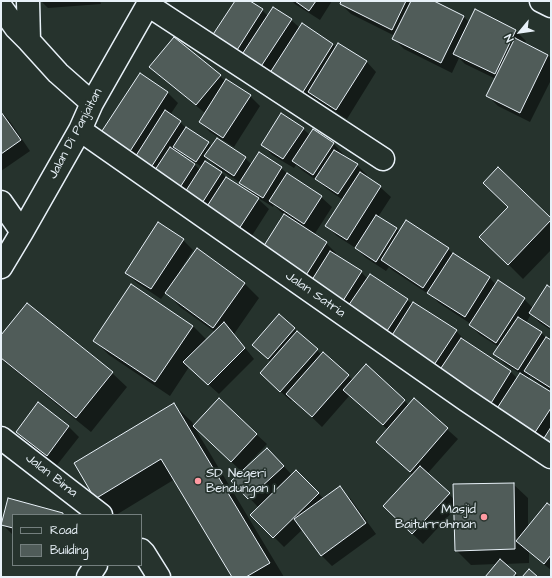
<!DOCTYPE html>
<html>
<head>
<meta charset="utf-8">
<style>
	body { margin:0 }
	#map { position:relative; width:552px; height:578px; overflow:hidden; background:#26332d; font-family:"Architects Daughter",sans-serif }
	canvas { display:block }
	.frame { position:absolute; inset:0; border:2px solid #e8f1f8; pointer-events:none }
	.legend { position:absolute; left:12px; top:514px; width:130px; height:52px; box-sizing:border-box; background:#26332d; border:1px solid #747f7e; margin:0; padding:5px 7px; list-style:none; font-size:12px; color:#e8f1f8 }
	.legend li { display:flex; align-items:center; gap:8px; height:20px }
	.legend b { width:20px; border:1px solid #747f7e }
	.north { position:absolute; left:500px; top:12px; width:40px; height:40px; -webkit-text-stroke:3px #26332d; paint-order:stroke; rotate:241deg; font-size:11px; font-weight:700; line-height:16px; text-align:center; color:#e8f1f8 }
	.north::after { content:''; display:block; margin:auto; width:14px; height:18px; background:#e8f1f8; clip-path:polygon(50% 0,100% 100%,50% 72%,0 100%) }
</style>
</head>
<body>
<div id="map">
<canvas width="552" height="578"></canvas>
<div class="frame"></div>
<ul class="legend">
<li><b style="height:5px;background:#26332d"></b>Road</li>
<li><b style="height:11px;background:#505c59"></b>Building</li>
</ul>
<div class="north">N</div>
</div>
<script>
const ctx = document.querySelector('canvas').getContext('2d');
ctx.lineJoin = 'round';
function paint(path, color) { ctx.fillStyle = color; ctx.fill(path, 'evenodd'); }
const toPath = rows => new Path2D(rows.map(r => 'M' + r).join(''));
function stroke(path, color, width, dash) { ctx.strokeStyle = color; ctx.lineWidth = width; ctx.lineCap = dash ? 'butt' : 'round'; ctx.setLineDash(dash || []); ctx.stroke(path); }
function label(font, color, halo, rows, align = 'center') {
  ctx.font = font + ' "Architects Daughter",sans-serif'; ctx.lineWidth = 3.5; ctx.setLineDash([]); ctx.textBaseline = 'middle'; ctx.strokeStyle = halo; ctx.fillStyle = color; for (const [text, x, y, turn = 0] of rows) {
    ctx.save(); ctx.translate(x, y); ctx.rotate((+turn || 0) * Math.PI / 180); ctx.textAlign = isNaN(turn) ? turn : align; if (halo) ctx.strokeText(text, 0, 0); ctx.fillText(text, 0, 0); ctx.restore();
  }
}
paint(toPath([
	[41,1,100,1,101,4,48,8],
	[236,1,248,1,262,10,268,16,273,8,291,20,300,28,302,25,333,44,336,48,366,61,376,72,347,119,319,102,315,98,308,109,220,52],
	[292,1,332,1,320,20,295,4],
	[342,1,432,1,464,17,470,23,476,11,516,31,526,41,524,44,548,55,551,59,551,80,530,122,498,106,488,96,496,79,465,64,459,58,452,73,404,49,394,39,395,36,351,14,341,4],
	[151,67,220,76,226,82,250,96,260,106,234,147,210,132,200,122,205,113,161,77],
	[167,92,178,103,170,115,180,122,187,129,208,143,212,147,245,158,252,165,281,168,290,176,321,197,332,207,314,235,326,243,336,253,335,255,361,272,368,279,407,300,413,305,456,331,466,341,466,342,511,372,518,379,521,374,505,364,495,354,499,347,480,335,470,325,471,324,439,303,433,297,392,270,389,267,386,271,366,258,357,249,337,236,327,226,343,200,327,189,319,182,303,171,296,165,294,168,272,155,262,144,303,129,310,135,333,143,343,154,342,156,357,165,367,175,366,177,380,187,391,197,378,217,397,229,400,232,448,249,454,255,490,278,496,285,524,299,533,308,551,289,551,330,540,323,531,314,526,323,541,333,551,342,551,391,536,381,530,376,528,379,551,394,551,452,261,252,285,215,280,211,274,205,273,207,257,197,257,198,269,209,246,245,109,147],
	[178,151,202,167,200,170,194,164,177,153],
	[207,158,219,169,218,170,205,161],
	[219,169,241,183,253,194,231,182,219,170],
	[1,112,9,120,30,151,1,171],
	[509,207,551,220,551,250,523,279,495,251],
	[183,240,193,250,179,272,180,273,197,250,245,284,259,298,234,334,254,359,219,394,189,367,170,396,109,355,95,341,193,326,207,340,215,332,180,307,166,292,161,299,137,283,126,273],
	[294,329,322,355,353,380,404,401,409,405,414,400,458,439,427,474,455,500,513,484,528,498,528,527,551,508,551,570,529,552,529,563,504,564,519,577,486,577,497,564,471,565,456,550,455,509,423,544,394,516,413,475,377,442,388,430,350,395,322,427,293,399,291,401,271,383,271,362,253,345],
	[1,337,112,373,127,387,91,432,1,359],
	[39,404,69,427,79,437,57,465,27,442,17,432],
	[174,405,192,422,194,426,256,434,267,444,247,465,248,466,277,459,292,475,296,471,324,499,339,488,350,498,376,534,332,566,321,555,303,529,284,547,252,515,259,508,233,481,242,472,197,429,196,430,284,577,234,577,175,479,116,515,112,515,96,499],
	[9,499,63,514,64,515,13,515,13,535,3,525]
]), '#0007');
const building = toPath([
	[235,1,250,1,263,9,232,58,208,42,235,1],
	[295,1,316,1,309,11,295,1],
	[341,1,406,1,392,30,340,4,341,1],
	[411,1,434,1,464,16,441,63,392,39,411,1],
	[273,7,292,19,258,71,239,59,273,7],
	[475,9,516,30,495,74,453,54,475,9],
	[302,23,333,44,298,100,266,79,302,23],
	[174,37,221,75,196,105,149,67,174,37],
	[515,38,548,55,520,113,486,96,515,38],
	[338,43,367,61,336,110,308,92,338,43],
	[140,73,168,92,127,156,98,137,140,73],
	[226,79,251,95,223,138,199,122,226,79],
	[165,110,181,121,148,172,132,162,165,110],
	[1,112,21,140,1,154,1,112],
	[281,113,304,128,283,159,261,145,281,113],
	[186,127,209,142,196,162,173,147,186,127],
	[313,129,334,143,313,175,292,161,313,129],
	[217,138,246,157,234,176,204,156,217,138],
	[170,147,195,164,177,192,151,176,170,147],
	[334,150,358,164,338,194,315,179,334,150],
	[259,152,282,167,263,198,239,183,259,152],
	[205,161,222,172,197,211,180,200,205,161],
	[498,167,551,218,551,220,508,265,479,237,508,207,483,183,498,167],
	[360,172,381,186,347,240,325,226,360,172],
	[287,173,322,196,304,224,269,201,287,173],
	[226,177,259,198,235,235,202,214,226,177],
	[284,214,327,242,303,280,260,252,284,214],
	[376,215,397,228,376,262,355,248,376,215],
	[406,220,449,248,423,288,381,260,406,220],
	[158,222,184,239,151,289,125,273,158,222],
	[197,248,245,283,213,328,165,293,197,248],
	[330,251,362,271,341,304,310,283,330,251],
	[453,253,490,277,465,317,427,293,453,253],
	[370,274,408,299,385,334,346,309,370,274],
	[498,280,525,298,496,343,469,325,498,280],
	[131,284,193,326,155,382,93,341,131,284],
	[547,285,551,288,551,328,529,313,547,285],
	[413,302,457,330,432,368,389,340,413,302],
	[27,303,113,372,76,418,1,358,1,335,27,303],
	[279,314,295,328,268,359,252,345,279,314],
	[518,317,542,332,518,370,493,354,518,317],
	[224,322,245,348,208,385,183,362,224,322],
	[297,331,318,349,280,392,260,373,297,331],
	[546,337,551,340,551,388,524,371,546,337],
	[461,338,511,371,488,408,437,374,461,338],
	[323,352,349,375,312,417,286,394,323,352],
	[366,364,405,400,383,425,343,390,366,364],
	[520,373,551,392,551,408,532,437,494,413,520,373],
	[219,398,257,434,231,462,193,426,219,398],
	[414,398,448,428,410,472,376,442,414,398],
	[38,402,69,426,47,456,16,432,38,402],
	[174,403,270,563,246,577,232,577,161,459,95,499,74,463,174,403],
	[551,427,551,449,541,443,551,427],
	[267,448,284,466,248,499,231,481,267,448],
	[420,466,450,493,412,534,383,506,420,466],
	[296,470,319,493,273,538,250,515,296,470],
	[514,483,515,549,455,551,453,484,514,483],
	[340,486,366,523,321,556,294,519,340,486],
	[8,498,63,513,63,515,13,515,13,528,1,525,8,498],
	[547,503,551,506,551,555,544,564,516,541,547,503],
	[500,559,516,573,513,577,485,577,500,559],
	[529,569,538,577,522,577,529,569]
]);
paint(building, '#505c59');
stroke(building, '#e8f1f8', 1);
const minor = toPath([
	[28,1,29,41,58,73,92,103],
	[541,1,551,6],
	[148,5,383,159],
	[1,7,16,28,29,41],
	[80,130,466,400,551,457],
	[1,202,22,232],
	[1,267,22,232,80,130,92,103,150,1],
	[1,438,101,515],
	[141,550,144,553,159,577],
	[88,577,96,565]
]);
stroke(minor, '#e8f1f8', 25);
stroke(minor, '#26332d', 22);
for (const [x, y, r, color] of [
	[198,481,4,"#ff9aa2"],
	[484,517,4,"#ff9aa2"]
]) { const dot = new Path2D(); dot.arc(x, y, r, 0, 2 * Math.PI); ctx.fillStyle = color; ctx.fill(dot); stroke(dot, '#26332d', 1.5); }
label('13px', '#e8f1f8', '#26332d', [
	["Jalan Di Panjaitan",76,134,-62],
	["Jalan Satria",315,295,35],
	["Jalan Bima",51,476,38]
]);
label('13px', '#e8f1f8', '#26332d', [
	["SD Negeri",206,474],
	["Bendungan 1",206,489],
	["Masjid",476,510,"right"],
	["Baiturrohman",476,525,"right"]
], 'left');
</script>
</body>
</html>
